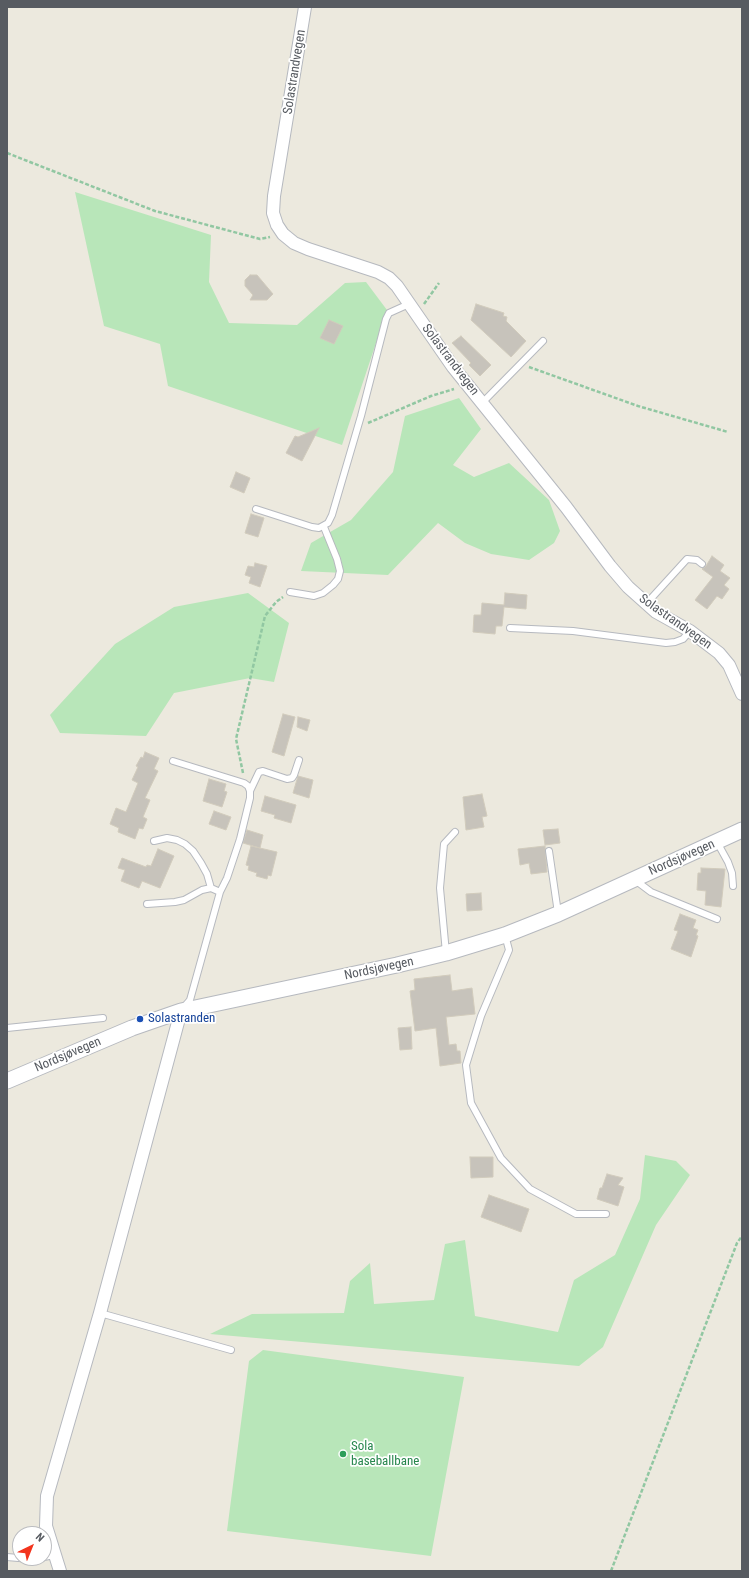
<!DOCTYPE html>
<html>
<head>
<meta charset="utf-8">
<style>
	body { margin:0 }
	#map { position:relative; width:749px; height:1578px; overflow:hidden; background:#ece9de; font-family:"Roboto Condensed",sans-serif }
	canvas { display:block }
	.frame { position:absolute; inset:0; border:8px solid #575b61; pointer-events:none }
	.north { position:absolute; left:12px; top:1526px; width:40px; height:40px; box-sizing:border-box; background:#fff; border:1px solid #bcbdc0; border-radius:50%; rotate:43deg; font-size:11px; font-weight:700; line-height:16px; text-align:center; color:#575b61 }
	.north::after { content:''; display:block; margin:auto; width:14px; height:18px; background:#f3341d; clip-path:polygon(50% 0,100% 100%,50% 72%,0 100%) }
</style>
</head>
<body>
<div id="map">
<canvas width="749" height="1578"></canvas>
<div class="frame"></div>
<div class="north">N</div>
</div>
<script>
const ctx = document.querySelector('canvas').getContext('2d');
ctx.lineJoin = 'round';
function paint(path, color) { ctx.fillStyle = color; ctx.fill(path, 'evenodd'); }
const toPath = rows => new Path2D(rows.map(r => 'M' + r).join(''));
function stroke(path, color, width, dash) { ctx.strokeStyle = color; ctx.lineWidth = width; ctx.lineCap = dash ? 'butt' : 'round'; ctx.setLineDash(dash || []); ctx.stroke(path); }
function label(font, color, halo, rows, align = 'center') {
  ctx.font = font + ' "Roboto Condensed",sans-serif'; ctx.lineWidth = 3.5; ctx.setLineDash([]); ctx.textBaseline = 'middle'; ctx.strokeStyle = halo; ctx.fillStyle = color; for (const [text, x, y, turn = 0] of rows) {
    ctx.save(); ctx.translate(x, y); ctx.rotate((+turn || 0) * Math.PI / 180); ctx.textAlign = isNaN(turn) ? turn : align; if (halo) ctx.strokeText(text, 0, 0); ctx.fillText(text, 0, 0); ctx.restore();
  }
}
paint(toPath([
	[75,192,211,235,209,282,229,323,297,325,345,283,366,282,387,310,342,445,168,386,160,344,104,326],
	[459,398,481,429,453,465,474,477,509,463,549,500,560,531,554,543,529,560,491,554,465,543,438,523,388,575,301,571,311,543,351,520,393,472,405,416],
	[248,593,289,623,274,682,250,678,174,693,146,736,60,733,50,715,115,644,174,607],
	[645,1155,676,1161,690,1175,656,1225,603,1347,579,1366,210,1334,252,1314,344,1313,350,1281,370,1263,374,1304,434,1300,445,1244,465,1240,475,1316,558,1332,574,1280,615,1255,640,1199],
	[263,1350,464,1377,431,1556,227,1531,249,1361]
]), '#b8e6b9');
const building = toPath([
	[250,275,257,275,273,294,267,300,250,300,253,295,245,286,245,280,250,275],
	[476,304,504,313,503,316,507,317,506,321,526,341,511,357,471,320,476,304],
	[329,320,343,326,334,344,320,338,329,320],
	[461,336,491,365,480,376,469,365,471,363,452,343,461,336],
	[319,428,302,461,286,453,295,436,298,437,319,428],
	[236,472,250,478,244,493,230,487,236,472],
	[251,514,264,518,258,537,245,533,251,514],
	[712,556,724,565,720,571,730,578,724,585,729,589,722,599,717,596,707,609,695,600,713,577,702,569,706,566,712,556],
	[255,563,267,566,260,587,249,583,251,577,245,575,248,566,254,567,255,563],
	[505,593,527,595,526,609,504,607,502,626,496,626,495,634,473,632,474,615,481,615,482,603,504,605,505,593],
	[283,714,295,717,284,756,272,752,283,714],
	[298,717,310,720,307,731,297,727,298,717],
	[145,752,159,758,154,769,158,771,145,798,150,800,143,817,147,819,143,829,139,828,135,839,118,832,119,828,110,824,116,808,126,812,138,783,132,780,138,767,136,766,141,757,143,758,145,752],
	[298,776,313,780,309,798,293,793,298,776],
	[209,779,226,784,224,791,227,792,222,807,203,801,209,779],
	[482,794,487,816,482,817,484,827,466,830,463,797,482,794],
	[265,796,296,805,291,823,274,818,275,815,261,811,265,796],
	[214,811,231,817,226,830,209,824,214,811],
	[558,829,560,843,545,845,543,830,558,829],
	[247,830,263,835,260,848,243,843,247,830],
	[251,846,277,852,271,876,268,875,267,879,256,876,257,873,248,870,249,866,246,865,251,846],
	[545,846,547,872,531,874,529,863,520,865,518,849,545,846],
	[158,849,174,856,160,888,142,881,139,888,121,881,125,870,118,868,122,858,146,867,147,865,151,866,158,849],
	[701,868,725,869,721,907,705,905,706,891,697,890,698,873,701,873,701,868],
	[481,893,482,910,467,911,466,894,481,893],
	[680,914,696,920,693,928,698,930,696,935,698,936,691,957,671,949,678,931,674,930,680,914],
	[450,975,452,991,472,988,475,1014,446,1017,449,1045,456,1044,457,1051,460,1051,461,1063,440,1066,436,1028,415,1031,410,991,415,990,414,979,450,975],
	[411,1027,412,1049,400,1050,398,1028,411,1027],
	[470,1157,493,1157,493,1177,471,1178,470,1157],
	[607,1174,623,1178,618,1185,624,1187,618,1206,597,1199,600,1188,602,1188,607,1174],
	[489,1195,529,1209,521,1232,481,1217,489,1195]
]);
paint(building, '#c7c3bb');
stroke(building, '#d1cbbc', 1);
const service = toPath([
	[482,403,543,341],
	[256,509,312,527,319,528,328,523,332,515,361,416,386,319,389,313,409,304],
	[290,592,314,596,323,593,333,585,338,579,340,571,337,559,324,527],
	[646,604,687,559,697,560,702,564],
	[510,628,573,631,666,643,675,642,683,639,690,631],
	[173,761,244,783,248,786,250,791,250,798,240,839,227,878,220,892,190,1000,184,1007],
	[250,791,259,772,263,771,287,779,292,778,294,775,299,760],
	[154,841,167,838,177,840,185,844,193,851,201,863,207,874,211,888],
	[717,842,728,862,732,873,733,886],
	[549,851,558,913],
	[635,880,651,892,717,919],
	[147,904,175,902,184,900,202,890,211,888,220,892],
	[505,935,509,950,481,1016,466,1065,471,1103,501,1158,530,1189,576,1214,606,1214],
	[446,953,440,888,444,844,455,832],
	[7,1028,103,1018],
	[100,1313,231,1350],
	[7,1557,30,1559,36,1558],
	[44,1557,54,1555]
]);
const minor = toPath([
	[305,7,274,196,273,213,277,225,283,234,294,243,308,249,378,272,389,278,397,286,453,367,566,507,610,566,628,587,656,612,690,631,719,653,729,665,742,694],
	[60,1571,46,1526,47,1496,100,1313,181,1011]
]);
const tertiary = toPath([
	[7,1081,132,1028,181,1011,397,965,446,953,505,935,558,914,742,830]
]);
stroke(service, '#b6b9bf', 8);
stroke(minor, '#b6b9bf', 14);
stroke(tertiary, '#b6b9bf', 17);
stroke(toPath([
	[7,153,155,211,260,239,270,237],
	[424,304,439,283],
	[529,367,638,406,728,432],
	[368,423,431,396,454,389],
	[243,773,236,739,265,616,276,602,283,597],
	[611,1571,737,1243,742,1236]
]), '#91c7a2', 2.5, [4, 2]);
stroke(service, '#fff', 6);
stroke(minor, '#fff', 12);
stroke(tertiary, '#fff', 15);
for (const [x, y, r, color] of [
	[140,1019,4,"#1a4fb4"],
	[343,1454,4,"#2e9e5b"]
]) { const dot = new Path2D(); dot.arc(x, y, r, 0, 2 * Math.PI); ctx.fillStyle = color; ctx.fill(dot); stroke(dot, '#fff', 1.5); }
label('13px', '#575b61', '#fff', [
	["Solastrandvegen",295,72,-81],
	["Solastrandvegen",450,360,53],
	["Solastrandvegen",675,622,35],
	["Nordsjøvegen",682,858,-24],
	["Nordsjøvegen",379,969,-12],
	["Nordsjøvegen",68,1055,-23]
]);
label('13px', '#164399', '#fff', [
	["Solastranden",148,1019]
], 'left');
label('13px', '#27864d', '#fff', [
	["Sola",351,1447],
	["baseballbane",351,1462]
], 'left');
</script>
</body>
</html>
